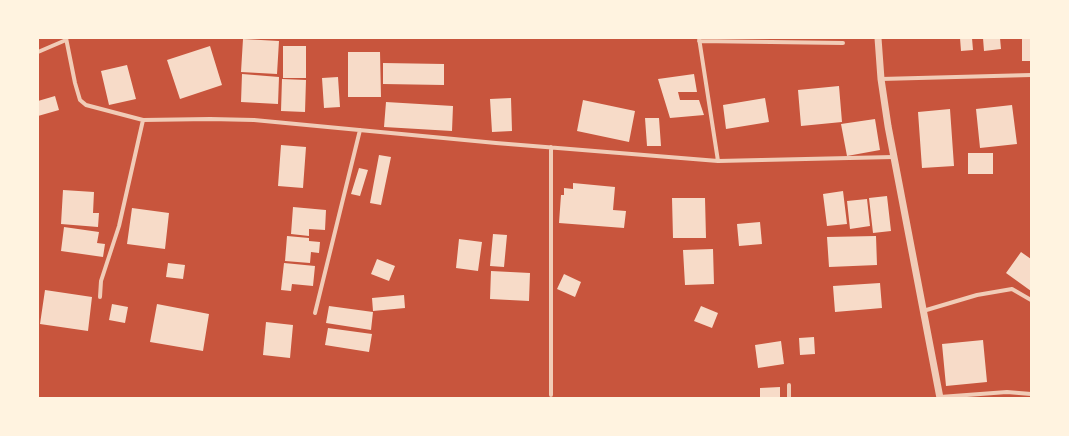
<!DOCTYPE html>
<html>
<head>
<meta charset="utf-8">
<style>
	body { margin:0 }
	#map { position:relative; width:1069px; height:436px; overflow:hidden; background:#c8553d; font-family:Rubik,sans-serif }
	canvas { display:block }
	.frame { position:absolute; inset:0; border:39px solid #fff3e0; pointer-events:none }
</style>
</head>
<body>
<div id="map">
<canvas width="1069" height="436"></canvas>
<div class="frame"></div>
</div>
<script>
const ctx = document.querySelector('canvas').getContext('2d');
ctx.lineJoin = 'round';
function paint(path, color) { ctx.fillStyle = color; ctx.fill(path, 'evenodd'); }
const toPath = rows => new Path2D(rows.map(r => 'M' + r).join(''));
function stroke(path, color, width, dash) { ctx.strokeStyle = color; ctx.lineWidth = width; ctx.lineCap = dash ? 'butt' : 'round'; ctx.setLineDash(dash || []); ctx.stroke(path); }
paint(toPath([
	[960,38,972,38,973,50,961,51],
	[983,38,1000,38,1001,49,984,51],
	[1022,38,1031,38,1031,61,1022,61],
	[243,39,279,41,277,74,241,72],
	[210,46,222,85,180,99,167,60],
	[283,46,306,46,306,78,283,78],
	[348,52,380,52,381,97,348,97],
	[383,63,444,64,444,85,383,84],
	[127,65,136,99,109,105,101,71],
	[242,74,279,77,278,104,241,102],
	[694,74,697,92,678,92,680,100,699,100,704,115,670,118,658,79],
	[338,77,340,107,324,108,322,78],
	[282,79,306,80,305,112,281,111],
	[839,86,842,122,801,126,798,90],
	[55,96,59,110,38,116,38,101],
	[511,98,512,131,492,132,490,99],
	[765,98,769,122,726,129,723,105],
	[583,100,635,111,629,142,577,131],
	[386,102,453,106,452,131,384,127],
	[1012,105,1017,144,980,148,976,109],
	[950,109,954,166,922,168,918,112],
	[645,118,659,118,661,146,647,146],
	[875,119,880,150,847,156,841,124],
	[281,145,306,147,303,188,278,186],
	[968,153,993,153,993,174,968,174],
	[379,155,391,157,381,205,370,203],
	[359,168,368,170,360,196,351,194],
	[573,183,615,187,613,210,626,211,624,228,559,223,561,195,564,195,564,188,573,189],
	[63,190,94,192,93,213,99,213,98,227,61,224],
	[843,191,847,224,827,226,823,194],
	[887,196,891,231,873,233,869,198],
	[672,198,705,198,706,238,673,238],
	[867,199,870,226,850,229,847,201],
	[293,207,326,210,325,230,309,229,309,236,291,234],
	[132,208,169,213,165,249,127,244],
	[760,222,762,244,739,246,737,224],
	[64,227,99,232,97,243,105,244,103,257,61,251],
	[493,234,507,235,504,267,490,266],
	[287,236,309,238,309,241,320,242,319,253,311,252,310,263,285,261],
	[876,236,877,265,829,267,827,237],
	[459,239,482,242,478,271,456,268],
	[713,249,714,284,685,285,683,250],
	[1021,252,1031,259,1031,291,1006,273],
	[377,259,395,266,389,281,371,274],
	[168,263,185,265,183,279,166,277],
	[284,263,315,266,313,286,292,284,291,291,281,290],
	[491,271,530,273,529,301,490,299],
	[564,274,581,282,575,297,557,289],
	[880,283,882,308,835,312,833,286],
	[45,290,92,297,88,331,40,324],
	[404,295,405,308,373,311,372,298],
	[112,304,128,307,125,323,109,320],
	[157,304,209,314,203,351,150,342],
	[329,306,373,312,371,330,326,323],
	[701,306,718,313,712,328,694,321],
	[266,322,293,325,290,358,263,355],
	[328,328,372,334,369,352,325,345],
	[814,337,815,354,800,355,799,338],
	[983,340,987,382,946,386,942,344],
	[781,341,784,364,758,368,755,345],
	[780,387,780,398,760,398,760,388]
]), '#f7dbc8');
stroke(toPath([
	[66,38,75,83,80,100,86,105,143,120,210,119,254,120,496,143,718,161,893,157],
	[699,38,718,161],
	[699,41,843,43],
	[38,52,66,40],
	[881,79,1031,75],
	[551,147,551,395],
	[100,297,101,281,119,226,143,120],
	[923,311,977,295,1012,289,1031,300],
	[315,313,360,130],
	[789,385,789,398],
	[940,397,1007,392,1031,394]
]), '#f1ccb7', 4);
stroke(toPath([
	[878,38,881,79,888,126,940,398]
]), '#f1ccb7', 7);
</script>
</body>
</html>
